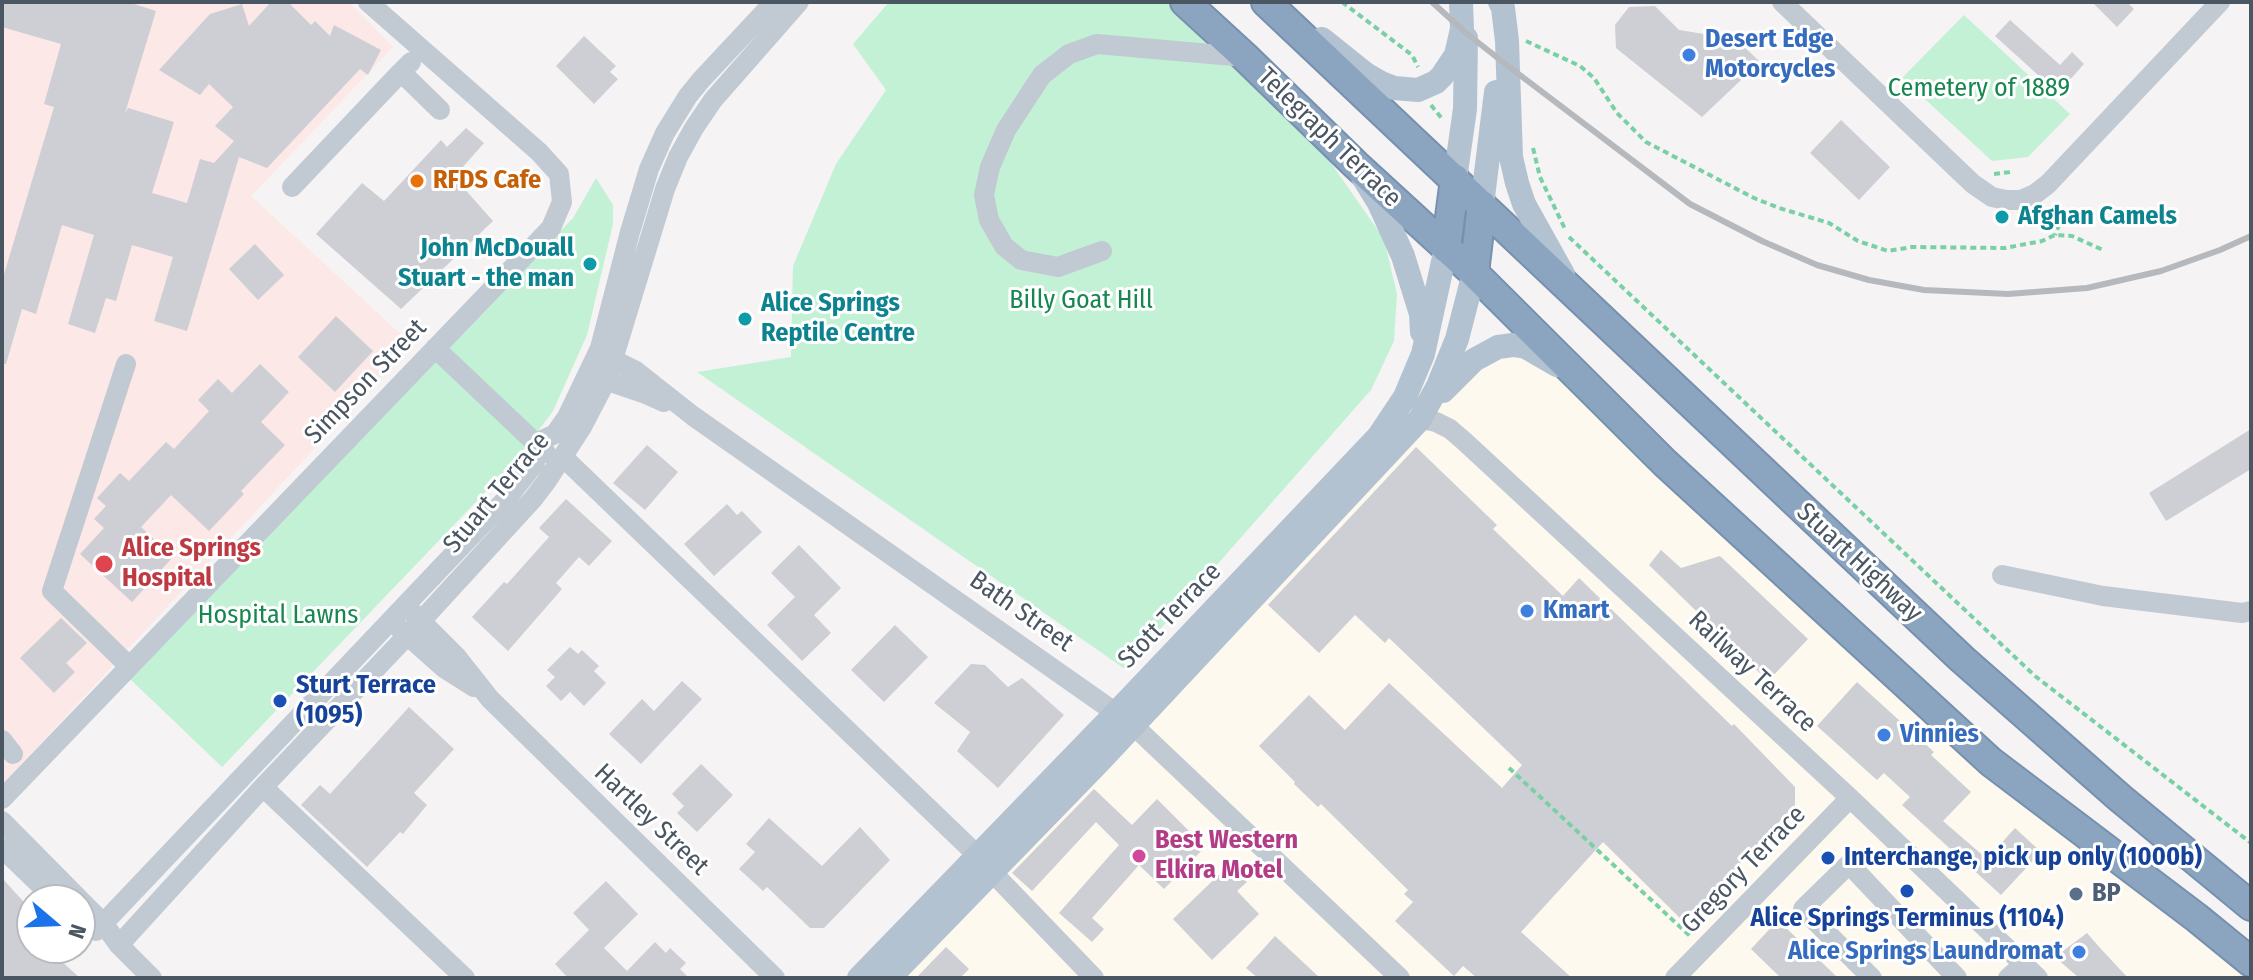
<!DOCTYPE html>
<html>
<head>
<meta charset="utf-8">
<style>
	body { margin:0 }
	#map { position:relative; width:2253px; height:980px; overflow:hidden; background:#f5f3f3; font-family:"Fira Sans Condensed",sans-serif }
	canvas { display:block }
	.frame { position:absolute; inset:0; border:4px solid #4a5661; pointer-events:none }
	.north { position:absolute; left:16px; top:884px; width:80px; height:80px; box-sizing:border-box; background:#fff; border:2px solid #b7bbc0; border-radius:50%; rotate:109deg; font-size:22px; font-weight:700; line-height:32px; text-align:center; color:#4a5661 }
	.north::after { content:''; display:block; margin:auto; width:28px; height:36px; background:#1a73e8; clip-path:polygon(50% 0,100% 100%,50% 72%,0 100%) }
</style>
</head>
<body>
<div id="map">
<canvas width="2253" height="980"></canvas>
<div class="frame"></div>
<div class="north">N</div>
</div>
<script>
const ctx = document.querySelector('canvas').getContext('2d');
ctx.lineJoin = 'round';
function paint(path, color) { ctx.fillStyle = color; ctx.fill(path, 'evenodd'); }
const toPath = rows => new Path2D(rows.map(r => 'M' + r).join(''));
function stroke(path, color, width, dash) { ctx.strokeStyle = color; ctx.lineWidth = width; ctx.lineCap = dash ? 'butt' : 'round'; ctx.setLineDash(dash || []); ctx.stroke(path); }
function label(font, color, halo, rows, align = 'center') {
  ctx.font = font + ' "Fira Sans Condensed",sans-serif'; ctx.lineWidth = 6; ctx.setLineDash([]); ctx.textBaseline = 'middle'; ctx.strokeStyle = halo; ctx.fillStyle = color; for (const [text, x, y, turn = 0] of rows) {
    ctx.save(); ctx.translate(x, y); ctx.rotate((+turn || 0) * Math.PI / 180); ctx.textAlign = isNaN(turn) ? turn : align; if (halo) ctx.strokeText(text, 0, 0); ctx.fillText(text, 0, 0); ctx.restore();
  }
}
paint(toPath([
	[1526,347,1881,661,2251,962,2251,978,889,978,1456,376]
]), '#fdf9ef');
paint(toPath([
	[2,2,349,2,393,47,251,196,411,344,2,785]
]), '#fce8e6');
paint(toPath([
	[889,2,1176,2,1326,156,1384,239,1397,294,1394,341,1371,390,1125,669,697,372,791,357,793,266,836,164,886,90,853,44],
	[1964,15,2070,114,2028,157,1992,161,1902,78],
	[596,178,613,205,613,224,587,335,553,411,517,459,222,767,129,678,573,218]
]), '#c3f1d5');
paint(toPath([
	[2,2,128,2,156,11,125,113,128,108,174,122,152,193,187,203,200,159,214,163,234,141,215,126,233,107,209,84,200,95,159,70,210,14,242,4,249,26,271,2,288,2,311,25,315,21,330,36,334,25,381,50,368,75,360,69,267,168,239,157,187,331,154,321,173,257,132,245,116,301,106,298,95,333,68,324,94,235,62,225,36,314,22,309,6,364,2,364,2,281,54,107,44,104,61,44,2,27],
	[2092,2,2127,2,2134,9,2117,27],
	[1655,6,1679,30,1736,39,1760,62,1702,117,1616,48,1615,25,1629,7],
	[2010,20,2060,65,2072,52,2084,64,2058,93,1995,36],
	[584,36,616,66,610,72,618,79,594,104,556,66],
	[1841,120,1890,167,1859,200,1810,153],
	[466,128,484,143,454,177,493,221,401,309,316,234,362,183,384,201,441,140,447,147],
	[255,244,284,275,258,300,229,269],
	[336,316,373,351,335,392,298,357],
	[260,364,289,392,261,422,285,445,241,491,244,494,209,531,171,495,141,527,173,557,132,602,80,554,104,528,94,519,106,506,97,498,120,473,129,481,166,442,174,449,209,411,198,400,218,379,232,393],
	[2251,429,2251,469,2166,521,2149,493],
	[647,445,678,472,645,510,613,483],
	[1416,447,1497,525,1493,529,1563,596,1579,578,1732,726,1734,724,1795,787,1795,805,1685,923,1603,842,1521,932,1572,978,1477,978,1463,966,1454,976,1395,921,1413,902,1404,894,1408,890,1321,804,1318,807,1294,784,1295,782,1259,746,1309,695,1345,730,1389,683,1502,788,1522,765,1389,638,1385,643,1355,615,1319,653,1268,605],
	[566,499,612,541,589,566,579,557,556,583,562,589,508,651,472,617,504,582,507,584,549,537,539,528],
	[727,504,737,515,742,511,762,532,714,576,684,544],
	[799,545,841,588,814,615,831,633,802,661,767,625,795,597,771,573],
	[1661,550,1681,568,1720,556,1808,639,1768,681,1649,565],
	[61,618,87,643,66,663,75,672,54,693,20,658],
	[895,625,928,657,884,702,851,670],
	[570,647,578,654,582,650,599,666,594,671,606,683,584,706,570,692,561,701,546,686,555,677,547,670],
	[971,664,985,665,1008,687,1022,678,1064,715,998,788,957,751,970,732,934,703],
	[682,681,702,699,641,764,609,734,642,699,654,711],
	[1857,682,1934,752,1931,755,1971,792,1943,821,1987,859,2015,828,2041,852,2001,895,1902,805,1910,797,1884,773,1877,780,1817,726],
	[409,707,454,749,414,793,427,805,403,834,400,832,367,867,301,805,320,785,330,794],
	[701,764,733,795,697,832,677,813,684,806,672,794],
	[1094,789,1132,825,1157,799,1205,847,1164,889,1139,865,1092,918,1104,929,1092,942,1059,913,1119,845,1096,822,1032,891,1012,873],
	[769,818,822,866,860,827,890,860,824,928,810,928,767,887,763,891,739,869,755,852,746,844],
	[1230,864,1247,882,1237,891,1259,914,1212,960,1173,919],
	[2,878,32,911,32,948,47,948,80,978,2,978],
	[606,881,638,914,604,948,627,971,655,942,666,953,670,948,686,963,680,969,689,978,568,978,555,964,589,930,573,913],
	[1778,920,1838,978,1781,978,1751,949],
	[2087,933,2101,949,2128,978,2079,978,2055,957],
	[1275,936,1320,978,1258,978,1246,968],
	[946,947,969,969,960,978,916,978]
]), '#cdcfd5');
const highway = toPath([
	[1185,2,1245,57,1356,165,1474,273,1665,463,1991,762,2197,918,2251,962],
	[1266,2,1962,659,2120,798,2251,906],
	[1446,248,1455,179],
	[1474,273,1482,205]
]);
stroke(highway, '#7690ad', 32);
stroke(toPath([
	[1342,2,1412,55,1418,67],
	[1526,41,1580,66,1594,78,1617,113,1646,142,1754,198,1779,208,1829,223,1858,241,1888,251,1912,247,2005,248,2042,241,2055,235,2072,236,2103,250],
	[1431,105,1443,120],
	[1533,148,1540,177,1565,229],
	[1994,174,2011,172],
	[2035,216,2043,219,2057,217,2059,225,2055,235],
	[1569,237,2035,676,2251,843],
	[1509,768,1690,936]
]), '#7ad0a6', 4, [6, 4]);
stroke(toPath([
	[1782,2,1973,184,1992,197,2006,200,2021,200,2035,194,2048,184,2220,2],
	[411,62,401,72,440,110],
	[292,187,401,72],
	[1102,251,1058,267,1021,260,1004,246,989,220,984,195,990,167,1006,130,1042,75,1069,54,1097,44,1245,57],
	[435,348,546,453],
	[606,353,614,360,636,371,693,416,1116,713],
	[126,364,52,591,129,666],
	[593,376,646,394,664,402],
	[1420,419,1436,422,1450,429,1464,441,1850,798,2038,978],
	[563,457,977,855],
	[2002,575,2103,596,2242,613,2251,611],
	[412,612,456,656,490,699,775,978],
	[399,628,444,668,474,687],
	[1133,725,1400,978],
	[2,740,13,754],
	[263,787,465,978],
	[2,799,551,228,562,202,559,174,539,152,368,2],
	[2,821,103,923,119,945,152,978],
	[2,848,56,900],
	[992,872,1094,978],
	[96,931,508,497,535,463,536,443,555,434,567,417,600,348,630,232,649,169,665,133,688,96,701,80,774,2],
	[119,945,263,787,421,621,533,499,546,482,582,427,607,379,665,189,678,157,694,128,713,100,799,2],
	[1675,978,1850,798],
	[1872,978,1803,909,1849,864,1957,978],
	[2008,978,2024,964]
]), '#c1cad2', 20);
stroke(toPath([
	[1500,2,1503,8,1507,41,1511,157,1517,183,1524,204,1563,274],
	[1322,39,1367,75,1381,83,1394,88,1418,90,1436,82,1442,76,1456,55,1462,29,1461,2],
	[1363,177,1379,203,1403,256,1421,314,1422,332],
	[1455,179,1465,109,1466,38],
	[1482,205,1496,92],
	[1443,391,1474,360,1498,347,1513,345,1526,347,1557,365],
	[859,978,1116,713,1379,436,1405,397,1423,354,1446,248],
	[889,978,1099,762,1420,419,1438,386,1457,339,1474,273]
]), '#b3c2d1', 24);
stroke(highway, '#8ba5c1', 28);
stroke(toPath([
	[1432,2,1466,33,1508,66,1690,204,1762,241,1817,265,1869,280,1924,290,2008,294,2087,288,2161,271,2220,250,2251,236]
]), '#b5b8bd', 6);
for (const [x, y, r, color] of [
	[1689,55,8,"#3f7fe0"],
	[417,181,8,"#e8710a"],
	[2002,217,8,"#0f9aa8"],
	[590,264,8,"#0f9aa8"],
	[745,319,8,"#0f9aa8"],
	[104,564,10,"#e0444e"],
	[1527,611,8,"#3f7fe0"],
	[280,701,8,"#1a4fb4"],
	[1884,735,8,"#3f7fe0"],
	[1139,856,8,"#d1479c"],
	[1828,858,8,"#1a4fb4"],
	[1907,891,8,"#1a4fb4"],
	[2076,894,8,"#5c6f8a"],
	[2079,952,8,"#3f7fe0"]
]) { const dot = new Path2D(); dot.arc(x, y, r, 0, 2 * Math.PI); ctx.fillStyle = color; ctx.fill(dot); stroke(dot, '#fff', 3); }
label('bold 26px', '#366cbe', '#fff', [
	["Desert Edge",1705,40],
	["Motorcycles",1705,70],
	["Kmart",1543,611],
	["Vinnies",1900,735],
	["Alice Springs Laundromat",2063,952,"right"]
], 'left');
label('26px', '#17864f', '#fff', [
	["Cemetery of 1889",1979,89],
	["Billy Goat Hill",1081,301],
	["Hospital Lawns",278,616]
]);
label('26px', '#4a5661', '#fff', [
	["Telegraph Terrace",1329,138,44],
	["Simpson Street",366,382,-46],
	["Stuart Terrace",497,493,-50],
	["Stuart Highway",1859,563,43],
	["Bath Street",1021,612,35],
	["Stott Terrace",1170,616,-46],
	["Railway Terrace",1752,672,43],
	["Hartley Street",651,820,44],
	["Gregory Terrace",1744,870,-46]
]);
label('bold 26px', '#c56008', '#fff', [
	["RFDS Cafe",433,181]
], 'left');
label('bold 26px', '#0d838f', '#fff', [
	["Afghan Camels",2018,217],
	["John McDouall",574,249,"right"],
	["Stuart - the man",574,279,"right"],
	["Alice Springs",761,304],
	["Reptile Centre",761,334]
], 'left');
label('bold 26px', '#be3a42', '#fff', [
	["Alice Springs",122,549],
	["Hospital",122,579]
], 'left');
label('bold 26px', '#164399', '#fff', [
	["Sturt Terrace",296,686],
	["(1095)",296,716],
	["Interchange, pick up only (1000b)",1844,858],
	["Alice Springs Terminus (1104)",1907,919,"center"]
], 'left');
label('bold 26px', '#b23c85', '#fff', [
	["Best Western",1155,841],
	["Elkira Motel",1155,871]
], 'left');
label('bold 26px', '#4e5e75', '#fff', [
	["BP",2092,894]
], 'left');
</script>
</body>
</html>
